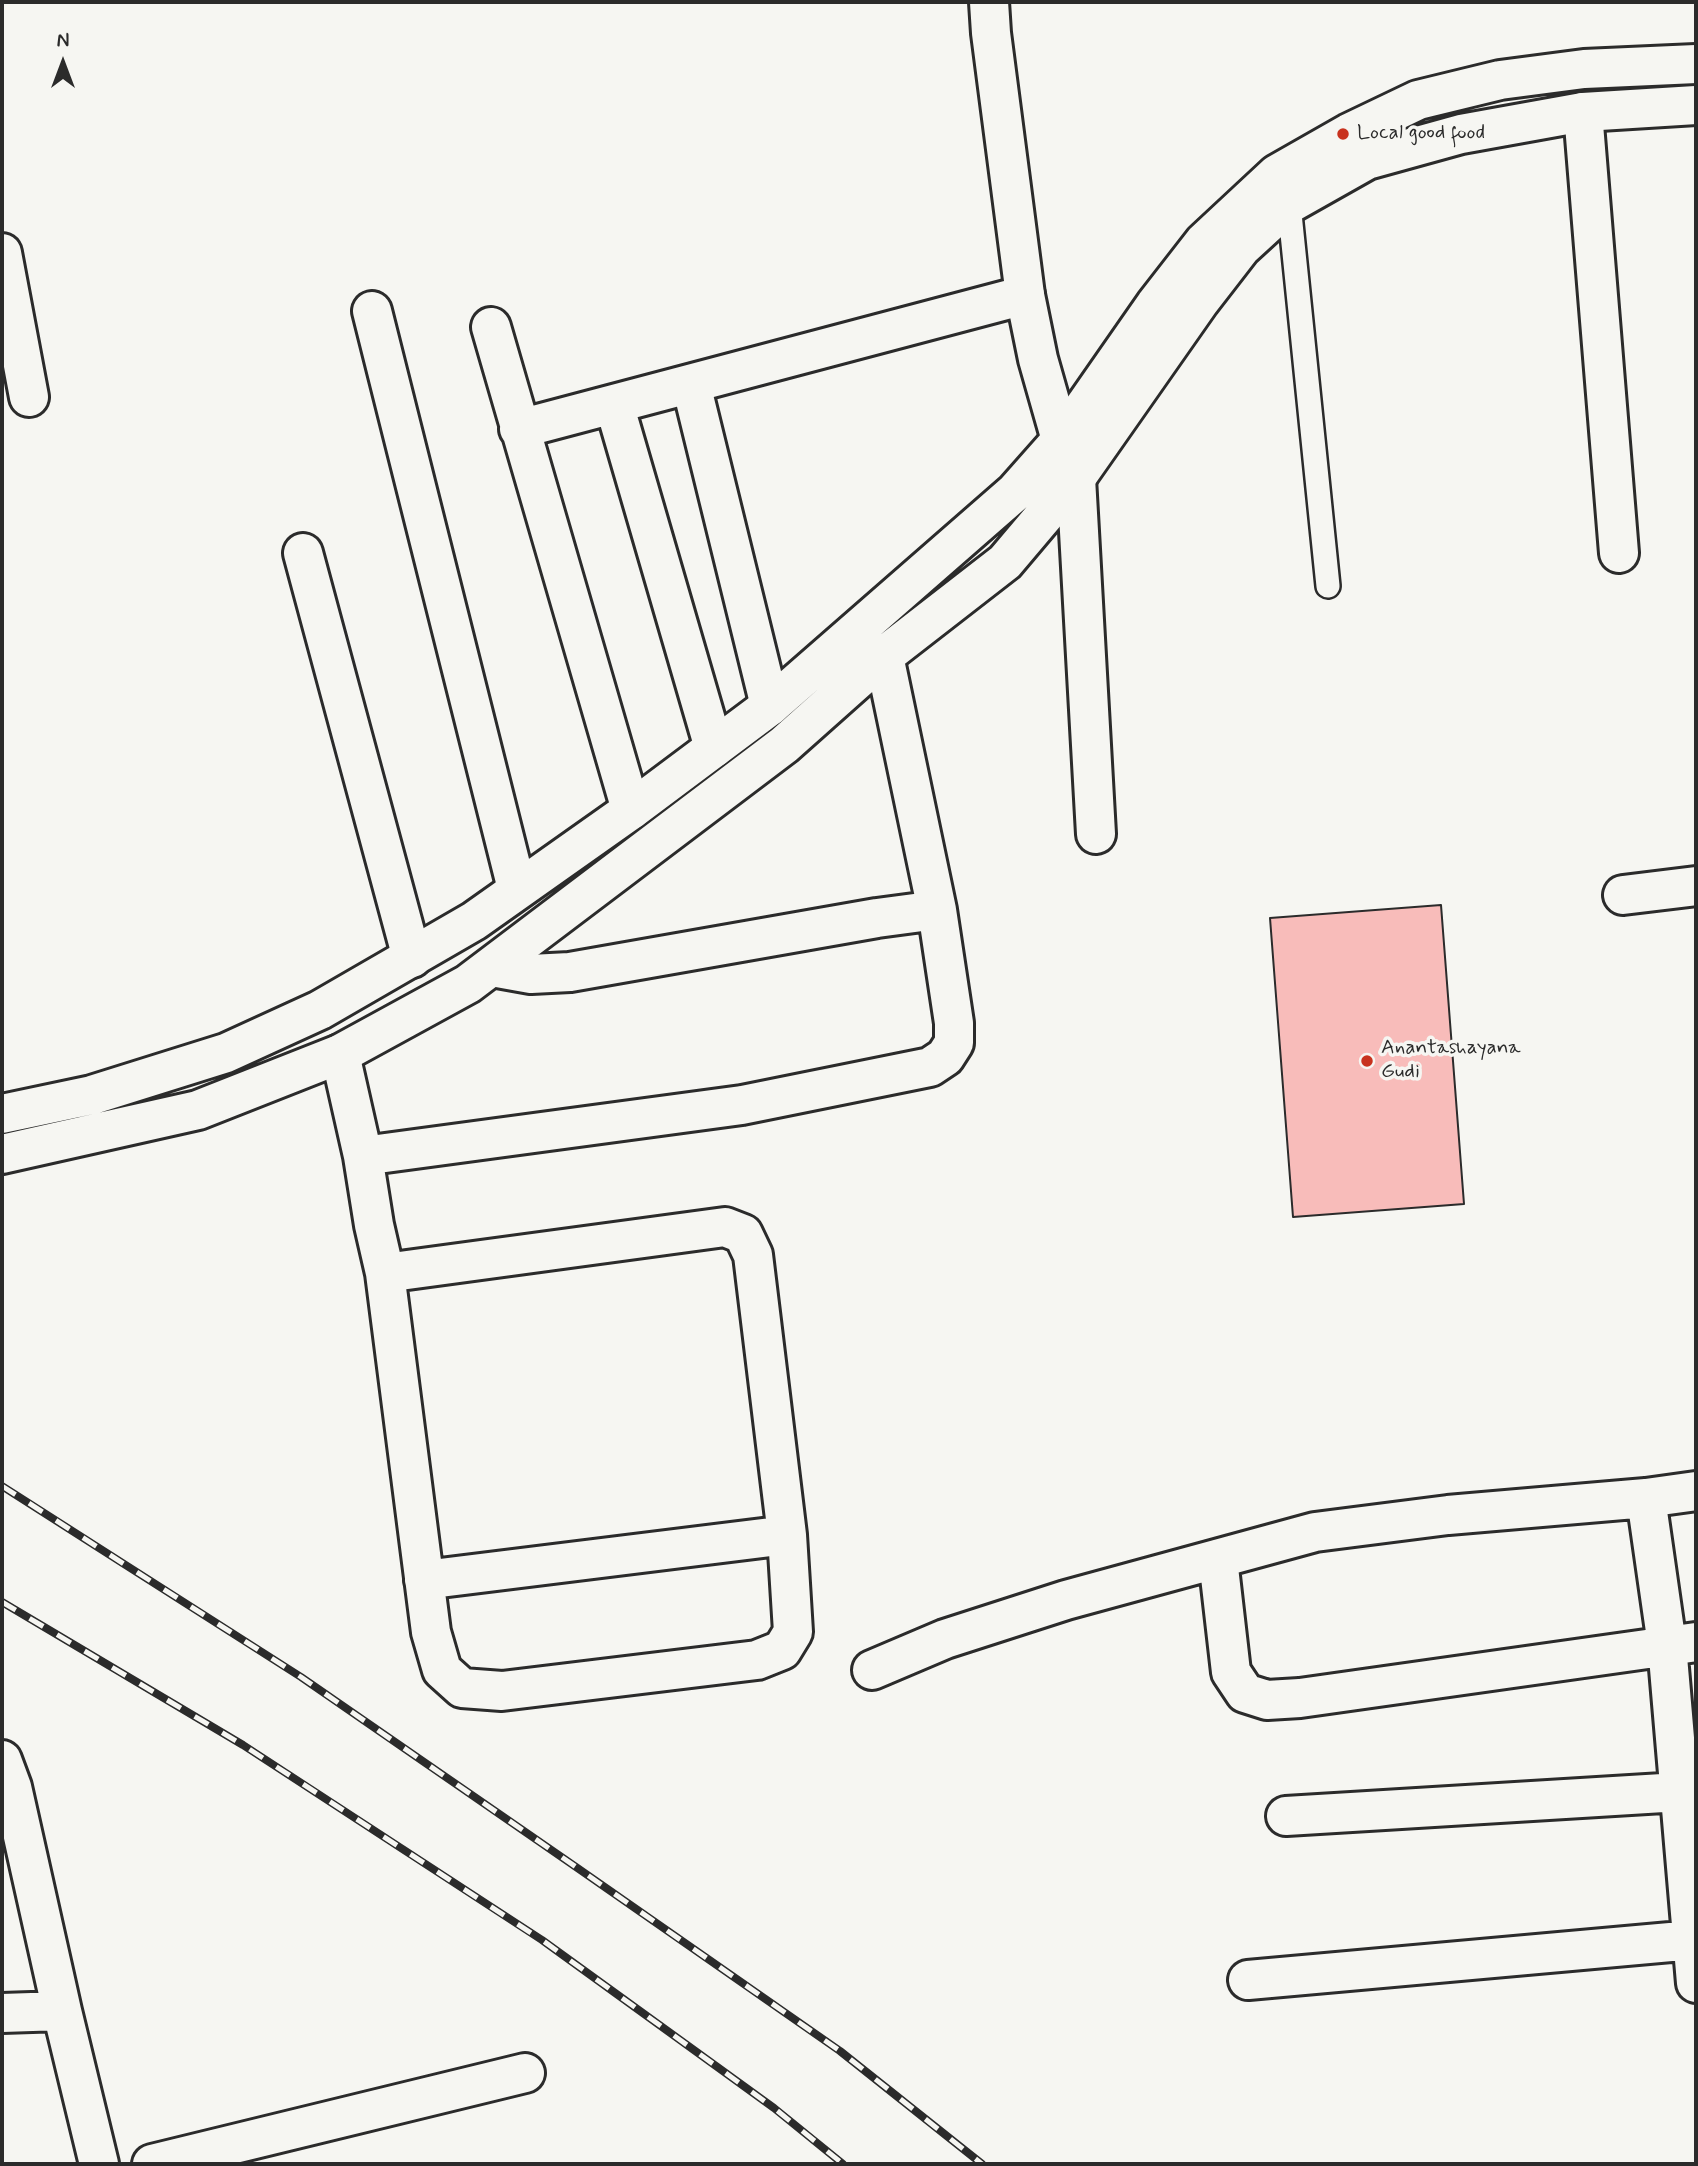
<!DOCTYPE html>
<html>
<head>
<meta charset="utf-8">
<style>
	body { margin:0 }
	#map { position:relative; width:1698px; height:2166px; overflow:hidden; background:#f6f6f2; font-family:Mynerve,sans-serif }
	canvas { display:block }
	.frame { position:absolute; inset:0; border:4px solid #2b2b2b; pointer-events:none }
	.north { position:absolute; left:28px; top:28px; width:70px; height:70px; -webkit-text-stroke:5px #f6f6f2; paint-order:stroke; rotate:0deg; font-size:19px; font-weight:700; line-height:28px; text-align:center; color:#2b2b2b }
	.north::after { content:''; display:block; margin:auto; width:24px; height:32px; background:#2b2b2b; clip-path:polygon(50% 0,100% 100%,50% 72%,0 100%) }
</style>
</head>
<body>
<div id="map">
<canvas width="1698" height="2166"></canvas>
<div class="frame"></div>
<div class="north">N</div>
</div>
<script>
const ctx = document.querySelector('canvas').getContext('2d');
ctx.lineJoin = 'round';
function paint(path, color) { ctx.fillStyle = color; ctx.fill(path, 'evenodd'); }
const toPath = rows => new Path2D(rows.map(r => 'M' + r).join(''));
function stroke(path, color, width, dash) { ctx.strokeStyle = color; ctx.lineWidth = width; ctx.lineCap = dash ? 'butt' : 'round'; ctx.setLineDash(dash || []); ctx.stroke(path); }
function label(font, color, halo, rows, align = 'center') {
  ctx.font = font + ' Mynerve,sans-serif'; ctx.lineWidth = 7; ctx.setLineDash([]); ctx.textBaseline = 'middle'; ctx.strokeStyle = halo; ctx.fillStyle = color; for (const [text, x, y, turn = 0] of rows) {
    ctx.save(); ctx.translate(x, y); ctx.rotate((+turn || 0) * Math.PI / 180); ctx.textAlign = isNaN(turn) ? turn : align; if (halo) ctx.strokeText(text, 0, 0); ctx.fillText(text, 0, 0); ctx.restore();
  }
}
const building = toPath([
	[1441,905,1464,1204,1293,1217,1270,918,1441,905]
]);
paint(building, '#f8bcba');
stroke(building, '#2b2b2b', 2);
const service = toPath([
	[1289,204,1328,586]
]);
const minor = toPath([
	[1583,112,1619,553],
	[2,253,29,397],
	[372,311,517,889],
	[491,327,631,810],
	[691,384,770,706],
	[614,404,714,748],
	[519,429,1025,295],
	[1076,478,1096,834],
	[303,553,412,958],
	[1623,895,1696,886],
	[492,967,531,974,570,972,877,918,937,910],
	[340,1054,363,1156,374,1225,385,1273,431,1632,442,1670,462,1688,502,1691,757,1660,782,1650,793,1632,787,1535,753,1255,743,1234,725,1227,385,1273],
	[363,1156,742,1105,930,1067,945,1057,954,1043,954,1023,937,910,884,656],
	[1646,1498,1667,1645,1696,1983],
	[1218,1559,1231,1672,1245,1693,1267,1700,1300,1698,1696,1642],
	[424,1580,787,1535],
	[872,1670,945,1639,1066,1600,1315,1532,1448,1515,1646,1498,1696,1491],
	[2,1760,12,1787,62,2011,99,2164],
	[1286,1816,1696,1791],
	[1248,1980,1693,1940],
	[2,2013,62,2011],
	[152,2164,525,2073]
]);
const tertiary = toPath([
	[989,2,991,33,1025,295,1038,359,1061,440]
]);
const primary = toPath([
	[2,1114,92,1095,226,1053,320,1010,474,921,631,810,770,706,1015,492,1061,440,1155,305,1204,242,1277,174,1349,133,1418,100,1500,80,1584,69,1696,64],
	[2,1154,198,1110,340,1054,468,984,784,745,884,656,1005,562,1076,478,1200,301,1241,248,1289,204,1367,160,1461,134,1583,112,1696,105]
]);
stroke(service, '#2b2b2b', 28);
stroke(minor, '#2b2b2b', 44);
stroke(tertiary, '#2b2b2b', 44);
stroke(primary, '#2b2b2b', 44);
stroke(service, '#f6f6f2', 23);
stroke(minor, '#f6f6f2', 38);
stroke(tertiary, '#f6f6f2', 38);
stroke(primary, '#f6f6f2', 38);
const rail = toPath([
	[2,1486,301,1677,576,1867,840,2051,982,2164],
	[2,1602,243,1745,542,1940,774,2108,843,2164]
]);
stroke(rail, '#2b2b2b', 8);
stroke(rail, '#f6f6f2', 5, [16]);
for (const [x, y, r, color] of [
	[1343,134,7,"#c8321e"],
	[1367,1061,7,"#c8321e"]
]) { const dot = new Path2D(); dot.arc(x, y, r, 0, 2 * Math.PI); ctx.fillStyle = color; ctx.fill(dot); stroke(dot, '#f6f6f2', 2.5); }
label('21px', '#2b2b2b', '#f6f6f2', [
	["Local good food",1357,134],
	["Anantashayana",1381,1049],
	["Gudi",1381,1073]
], 'left');
</script>
</body>
</html>
